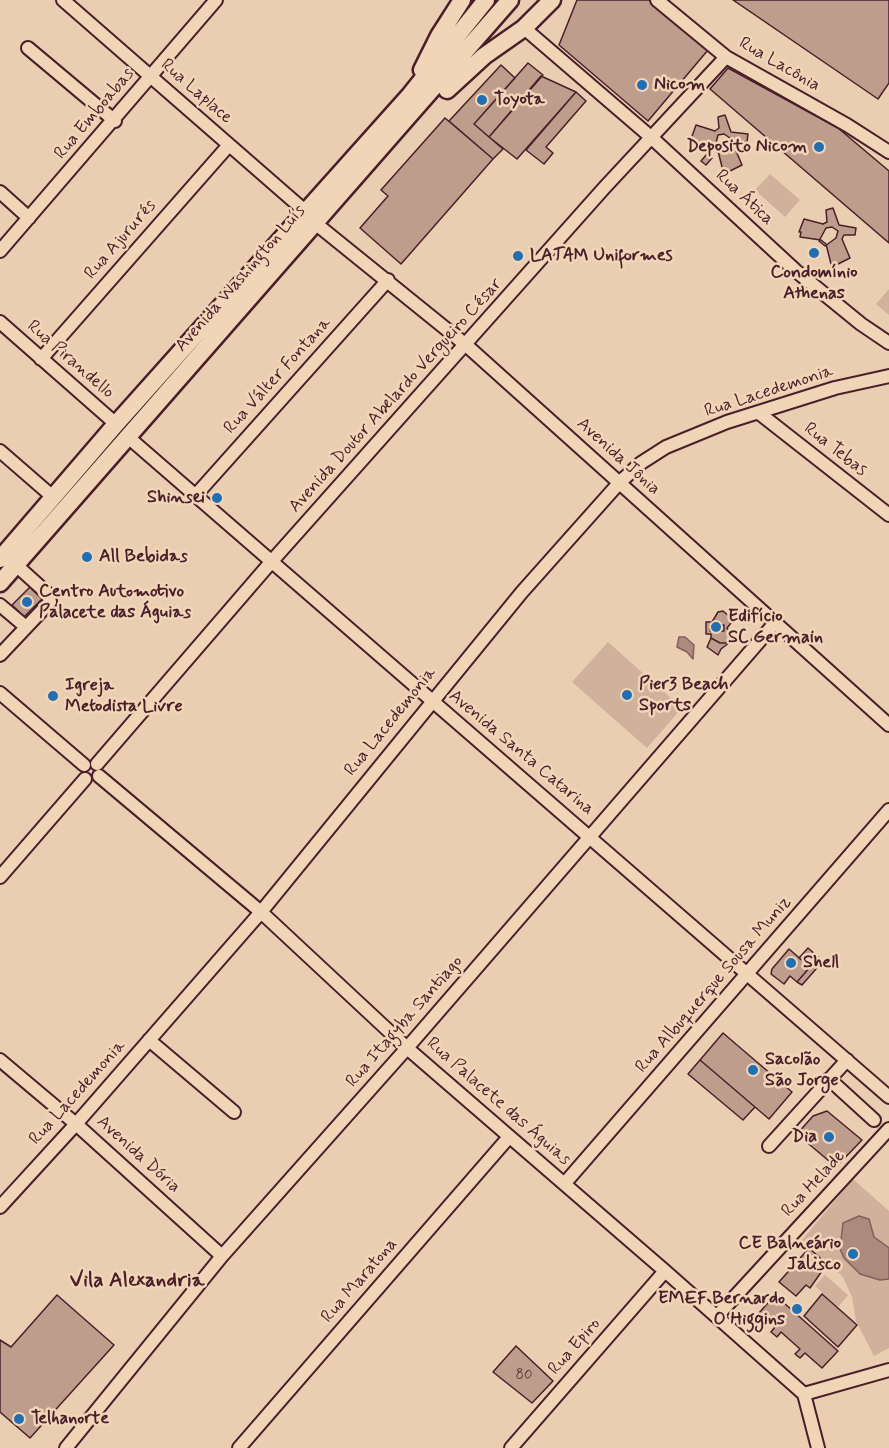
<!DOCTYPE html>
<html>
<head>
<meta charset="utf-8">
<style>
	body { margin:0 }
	canvas { display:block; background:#eaceb1 }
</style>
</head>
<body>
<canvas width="889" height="1448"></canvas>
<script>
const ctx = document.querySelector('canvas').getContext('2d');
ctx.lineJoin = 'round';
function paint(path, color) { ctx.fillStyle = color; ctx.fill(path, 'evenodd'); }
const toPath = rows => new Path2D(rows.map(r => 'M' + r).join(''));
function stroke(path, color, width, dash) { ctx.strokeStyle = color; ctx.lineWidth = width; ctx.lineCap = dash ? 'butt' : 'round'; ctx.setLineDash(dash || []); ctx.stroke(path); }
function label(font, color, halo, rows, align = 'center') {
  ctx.font = font + ' Mynerve,sans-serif'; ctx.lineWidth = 5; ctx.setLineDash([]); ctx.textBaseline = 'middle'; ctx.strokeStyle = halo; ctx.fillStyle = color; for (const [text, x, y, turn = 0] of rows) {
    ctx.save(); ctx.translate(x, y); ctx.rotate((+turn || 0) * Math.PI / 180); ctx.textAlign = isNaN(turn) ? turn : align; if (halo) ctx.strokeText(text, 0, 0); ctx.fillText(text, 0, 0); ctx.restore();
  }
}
paint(toPath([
	[770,174,800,200,785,217,755,190],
	[889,289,889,315,876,304],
	[608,642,682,708,647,748,572,682],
	[853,1179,889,1211,889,1348,874,1356,856,1321,852,1297,843,1277,802,1240],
	[825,1275,848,1295,838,1307,815,1286]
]), '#d0b19c');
const water = toPath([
	[679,637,685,637,694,645,693,659,687,652,677,647,679,637],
	[859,1216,869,1219,874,1237,889,1248,889,1279,880,1280,860,1274,844,1258,840,1249,843,1223,859,1216]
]);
paint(water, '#ad8a7e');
stroke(water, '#855f5d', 1.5);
const building = toPath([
	[577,0,649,0,708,50,648,121,559,45,577,0],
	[733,0,889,0,889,83,878,99,733,0],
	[528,63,543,75,489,137,474,124,528,63],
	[501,65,515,78,474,124,503,149,493,159,449,121,501,65],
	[728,68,838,128,889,171,889,243,710,89,728,68],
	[541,76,576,92,517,159,489,137,541,76],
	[576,92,586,101,546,147,553,153,544,164,526,150,576,92],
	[725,115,731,132,748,134,747,142,736,142,734,146,742,165,728,172,723,171,718,151,711,148,713,146,692,144,693,139,691,139,696,125,715,131,719,128,718,117,725,115],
	[445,118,493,159,401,264,360,228,388,196,381,190,445,118],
	[724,134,730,138,728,144,717,152,711,148,716,143,718,135,724,134],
	[707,154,712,158,706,165,701,161,707,154],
	[833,208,839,225,856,228,855,235,844,235,842,239,850,258,836,265,836,263,831,264,826,244,821,240,800,237,801,232,799,232,804,219,823,224,827,222,826,210,833,208],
	[832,227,838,231,836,238,825,246,819,241,826,228,832,227],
	[814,249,818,252,813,258,809,255,814,249],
	[30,587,42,599,24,617,12,605,30,587],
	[723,611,730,617,731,623,727,628,732,636,726,643,720,643,711,638,711,634,706,634,706,622,712,622,718,612,723,611],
	[724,625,724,631,710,631,710,626,724,625],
	[731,631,734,639,721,649,718,655,707,647,711,638,720,643,726,643,732,636,731,631],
	[808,948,823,961,802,985,797,982,810,967,799,958,808,948],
	[789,949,810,967,797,982,790,976,784,984,771,974,772,969,789,949],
	[723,1033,792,1092,769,1119,700,1060,723,1033],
	[700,1060,755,1107,743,1120,688,1074,700,1060],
	[827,1111,862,1140,836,1167,797,1134,813,1116,827,1111],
	[809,1248,827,1264,810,1288,806,1285,796,1296,779,1282,809,1248],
	[822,1294,857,1325,838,1347,804,1316,822,1294],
	[57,1295,114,1345,30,1438,0,1412,0,1340,11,1347,57,1295],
	[775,1295,838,1351,822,1368,805,1353,800,1358,795,1354,800,1349,781,1332,777,1337,771,1332,775,1327,759,1313,775,1295],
	[516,1346,553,1381,532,1403,493,1372,516,1346]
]);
paint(building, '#be9d8c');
stroke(building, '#4a1f2b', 1.5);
const minor = toPath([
	[63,0,305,211],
	[657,0,726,57,847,125,889,152],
	[524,28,652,138,796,271,861,324,889,343],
	[28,48,115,121],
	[0,192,29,218],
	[315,223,466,345,889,725],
	[0,251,216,0],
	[0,322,116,424],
	[41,359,229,145],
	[759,413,889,515],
	[128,437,889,1097],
	[0,451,53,497],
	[195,496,388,280],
	[0,605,26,627],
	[0,655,50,602,48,594,16,565],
	[0,693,84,765],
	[97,764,272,561,605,187,726,57],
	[99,776,261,912,407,1048,665,1271,804,1394,818,1448],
	[0,877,85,779],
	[149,1040,234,1112],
	[0,1060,76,1124,222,1256],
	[829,1079,874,1120],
	[769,1146,847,1060],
	[565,1183,889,810],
	[0,1207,76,1124,261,912,522,592,620,482,641,463,666,447,727,422,835,388,889,376],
	[717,1316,889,1129],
	[804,1394,889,1370],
	[66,1448,222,1256,407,1048,775,623],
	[239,1448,509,1137],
	[511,1448,665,1271]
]);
const highway = toPath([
	[422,70,439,36,462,0],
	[447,90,484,56,524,28,552,0],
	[0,559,116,424,410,95,486,0],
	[0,583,510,0]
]);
stroke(minor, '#4a1f2b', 16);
stroke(highway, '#4a1f2b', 21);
stroke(minor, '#f1d5b7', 12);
stroke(highway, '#f1d5b7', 16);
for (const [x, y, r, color] of [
	[642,85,6,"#1f6fb2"],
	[482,100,6,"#1f6fb2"],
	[819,147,6,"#1f6fb2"],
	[814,253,6,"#1f6fb2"],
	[518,256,6,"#1f6fb2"],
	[217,498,6,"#1f6fb2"],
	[87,557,6,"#1f6fb2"],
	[27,602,6,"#1f6fb2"],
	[716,627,6,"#1f6fb2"],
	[627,695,6,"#1f6fb2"],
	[53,696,6,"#1f6fb2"],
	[791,963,6,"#1f6fb2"],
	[753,1070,6,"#1f6fb2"],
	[829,1137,6,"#1f6fb2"],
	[853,1254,6,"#1f6fb2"],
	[797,1309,6,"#1f6fb2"],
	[19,1419,6,"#1f6fb2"]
]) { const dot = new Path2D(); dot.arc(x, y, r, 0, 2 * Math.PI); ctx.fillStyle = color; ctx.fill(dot); stroke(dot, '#f1d5b7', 2); }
label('15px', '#673e43', null, [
	["80",524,1376]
]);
label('18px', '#4a1f2b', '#f1d5b7', [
	["Rua Lacônia",779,65,30],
	["Rua Laplace",196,92,41],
	["Rua Emboabas",95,114,-50],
	["Rua Ática",744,198,43],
	["Rua Ajururés",121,240,-49],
	["Avenida Washington Luís",241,279,-49],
	["Rua Pirandello",70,360,41],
	["Rua Válter Fontana",278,376,-48],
	["Rua Lacedemonia",769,392,-18],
	["Avenida Doutor Abelardo Vergueiro César",396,396,-48],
	["Rua Tebas",835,450,38],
	["Avenida Jônia",618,457,42],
	["Rua Lacedemonia",391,722,-51],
	["Avenida Santa Catarina",521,753,40],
	["Rua Albuquerque Sousa Muniz",714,985,-49],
	["Rua Itagyba Santiago",405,1022,-49],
	["Rua Lacedemonia",78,1093,-48],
	["Rua Palacete das Águias",498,1102,41],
	["Avenida Dória",138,1155,42],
	["Rua Helade",814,1184,-47],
	["Rua Maratona",360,1281,-49],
	["Rua Epiro",575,1347,-49]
]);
label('bold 18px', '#4a1f2b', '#f1d5b7', [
	["Nicom",654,85],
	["Toyota",494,100],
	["Deposito Nicom",807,147,"right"],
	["LATAM Uniformes",530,256],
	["Condomínio",814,273,"center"],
	["Athenas",814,294,"center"],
	["Shinsei",205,498,"right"],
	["All Bebidas",99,557],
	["Centro Automotivo",39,592],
	["Palacete das Águias",39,613],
	["Edifício",728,617],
	["SC Germain",728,638],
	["Pier3 Beach",639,685],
	["Sports",639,706],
	["Igreja",65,686],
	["Metodista Livre",65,707],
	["Shell",803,963],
	["Sacolão",765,1060],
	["São Jorge",765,1081],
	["Dia",817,1137,"right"],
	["CE Balneário",841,1244,"right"],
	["Jalisco",841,1265,"right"],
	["EMEF Bernardo",785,1299,"right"],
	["O Higgins",785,1320,"right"],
	["Telhanorte",31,1419]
], 'left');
label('bold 21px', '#4a1f2b', '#f1d5b7', [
	["Vila Alexandria",137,1282]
]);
</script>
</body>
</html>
